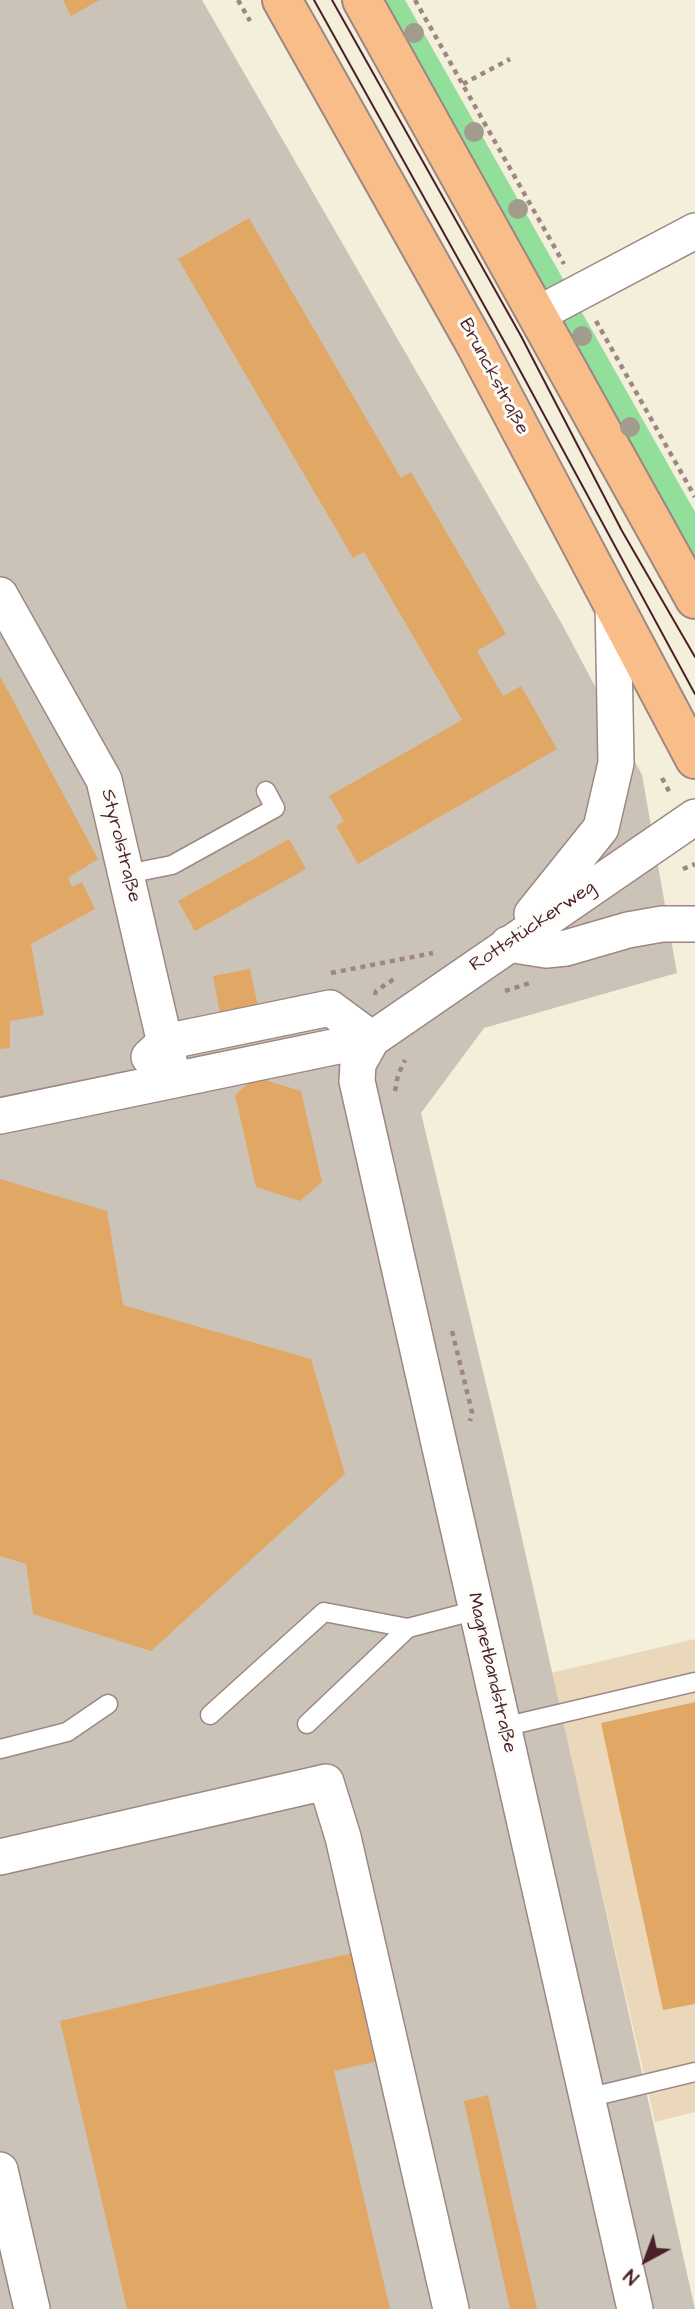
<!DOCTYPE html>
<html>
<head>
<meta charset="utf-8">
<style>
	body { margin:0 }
	#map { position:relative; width:695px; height:2309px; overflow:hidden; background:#f3efdb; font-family:"Architects Daughter",sans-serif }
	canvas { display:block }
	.north { position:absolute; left:611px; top:2225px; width:70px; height:70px; -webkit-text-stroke:5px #fdfcf7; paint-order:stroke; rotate:221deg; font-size:19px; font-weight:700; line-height:28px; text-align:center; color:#4a1f2b }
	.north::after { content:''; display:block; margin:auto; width:24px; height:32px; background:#4a1f2b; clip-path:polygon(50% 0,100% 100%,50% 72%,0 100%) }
</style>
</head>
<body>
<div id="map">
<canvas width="695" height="2309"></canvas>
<div class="north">N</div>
</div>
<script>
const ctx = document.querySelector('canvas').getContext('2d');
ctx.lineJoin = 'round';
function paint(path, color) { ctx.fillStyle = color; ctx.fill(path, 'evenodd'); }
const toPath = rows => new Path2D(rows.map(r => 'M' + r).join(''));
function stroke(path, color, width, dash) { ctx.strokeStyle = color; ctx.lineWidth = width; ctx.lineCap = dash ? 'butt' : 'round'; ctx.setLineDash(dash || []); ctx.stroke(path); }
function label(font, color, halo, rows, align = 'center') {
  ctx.font = font + ' "Architects Daughter",sans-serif'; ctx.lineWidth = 6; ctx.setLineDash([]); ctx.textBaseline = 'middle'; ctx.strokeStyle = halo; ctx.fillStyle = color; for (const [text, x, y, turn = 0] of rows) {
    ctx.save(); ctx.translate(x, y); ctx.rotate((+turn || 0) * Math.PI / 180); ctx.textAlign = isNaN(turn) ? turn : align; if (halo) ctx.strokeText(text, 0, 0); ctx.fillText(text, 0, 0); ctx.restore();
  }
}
paint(toPath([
	[695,1639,695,2112,655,2122,551,1673]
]), '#ebd8ba');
paint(toPath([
	[0,0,202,0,562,624,642,775,677,973,484,1028,421,1113,506,1467,695,2309,0,2309]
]), '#cbc3b8');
paint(toPath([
	[384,0,405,0,695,512,695,557]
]), '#92de9b');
paint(toPath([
	[63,0,100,0,71,16],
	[249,218,401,478,411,472,506,634,477,651,503,696,521,686,557,749,358,864,336,826,344,821,329,796,462,720,364,552,353,558,178,259],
	[0,676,98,859,68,878,72,887,82,882,95,909,31,944,44,1015,10,1021,10,1048,0,1049],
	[289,839,306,869,195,931,178,901],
	[250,969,258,1006,220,1013,213,976],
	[255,1077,301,1091,322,1182,300,1201,256,1187,235,1095],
	[0,1179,107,1211,123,1305,311,1359,345,1474,151,1651,33,1614,26,1564,0,1556],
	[695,1702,695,2004,663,2010,601,1723],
	[357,1952,382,2060,334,2071,390,2309,127,2309,60,2021],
	[488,2095,537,2309,510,2309,464,2101]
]), '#e1a865');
const service = toPath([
	[127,874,172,865,275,808,266,791],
	[210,1715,324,1612,408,1628,477,1610],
	[307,1724,408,1628],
	[503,1727,695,1682],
	[0,1749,67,1732,108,1704],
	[587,2098,695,2072]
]);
const minor = toPath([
	[538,314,695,231],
	[0,595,104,780,173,1078],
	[532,914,601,828,616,763,613,601],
	[508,944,546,950,566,948,628,930,662,924,695,924],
	[372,1039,358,1064,357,1081,635,2309],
	[149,1057,165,1042,330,1008,372,1039],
	[0,1116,372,1039,695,817],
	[0,1857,326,1782,343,1837,451,2309],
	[0,2170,32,2309]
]);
const primary = toPath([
	[282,0,477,347,695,759],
	[362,0,695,599]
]);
stroke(service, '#9e8783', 21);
stroke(minor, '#9e8783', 38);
stroke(primary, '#9e8783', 42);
stroke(toPath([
	[238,0,250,21],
	[415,0,564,264],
	[463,84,510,59],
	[596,321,695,497],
	[662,778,671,795],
	[683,869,695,864],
	[331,973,433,953],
	[505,991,530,983],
	[375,995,376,991,394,979],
	[395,1091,398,1075,405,1060],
	[452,1331,472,1412,470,1421]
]), '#9e8783', 4.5, [5, 5]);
stroke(service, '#fff', 18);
stroke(minor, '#fff', 35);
stroke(primary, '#f8bd89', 38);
stroke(toPath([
	[314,0,510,352,695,694],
	[332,0,521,336,622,531,695,657]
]), '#4a1f2b', 2);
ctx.fillStyle = '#a29c8d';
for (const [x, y] of [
	[414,33],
	[474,132],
	[518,209],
	[582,336],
	[630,427]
]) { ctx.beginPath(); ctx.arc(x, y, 10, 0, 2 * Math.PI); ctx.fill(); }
label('19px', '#4a1f2b', '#fdfcf7', [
	["Brunckstraße",493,377,62],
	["Styrolstraße",120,846,76],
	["Rottstückerweg",533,927,-34],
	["Magnetbandstraße",491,1673,77]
]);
</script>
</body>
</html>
